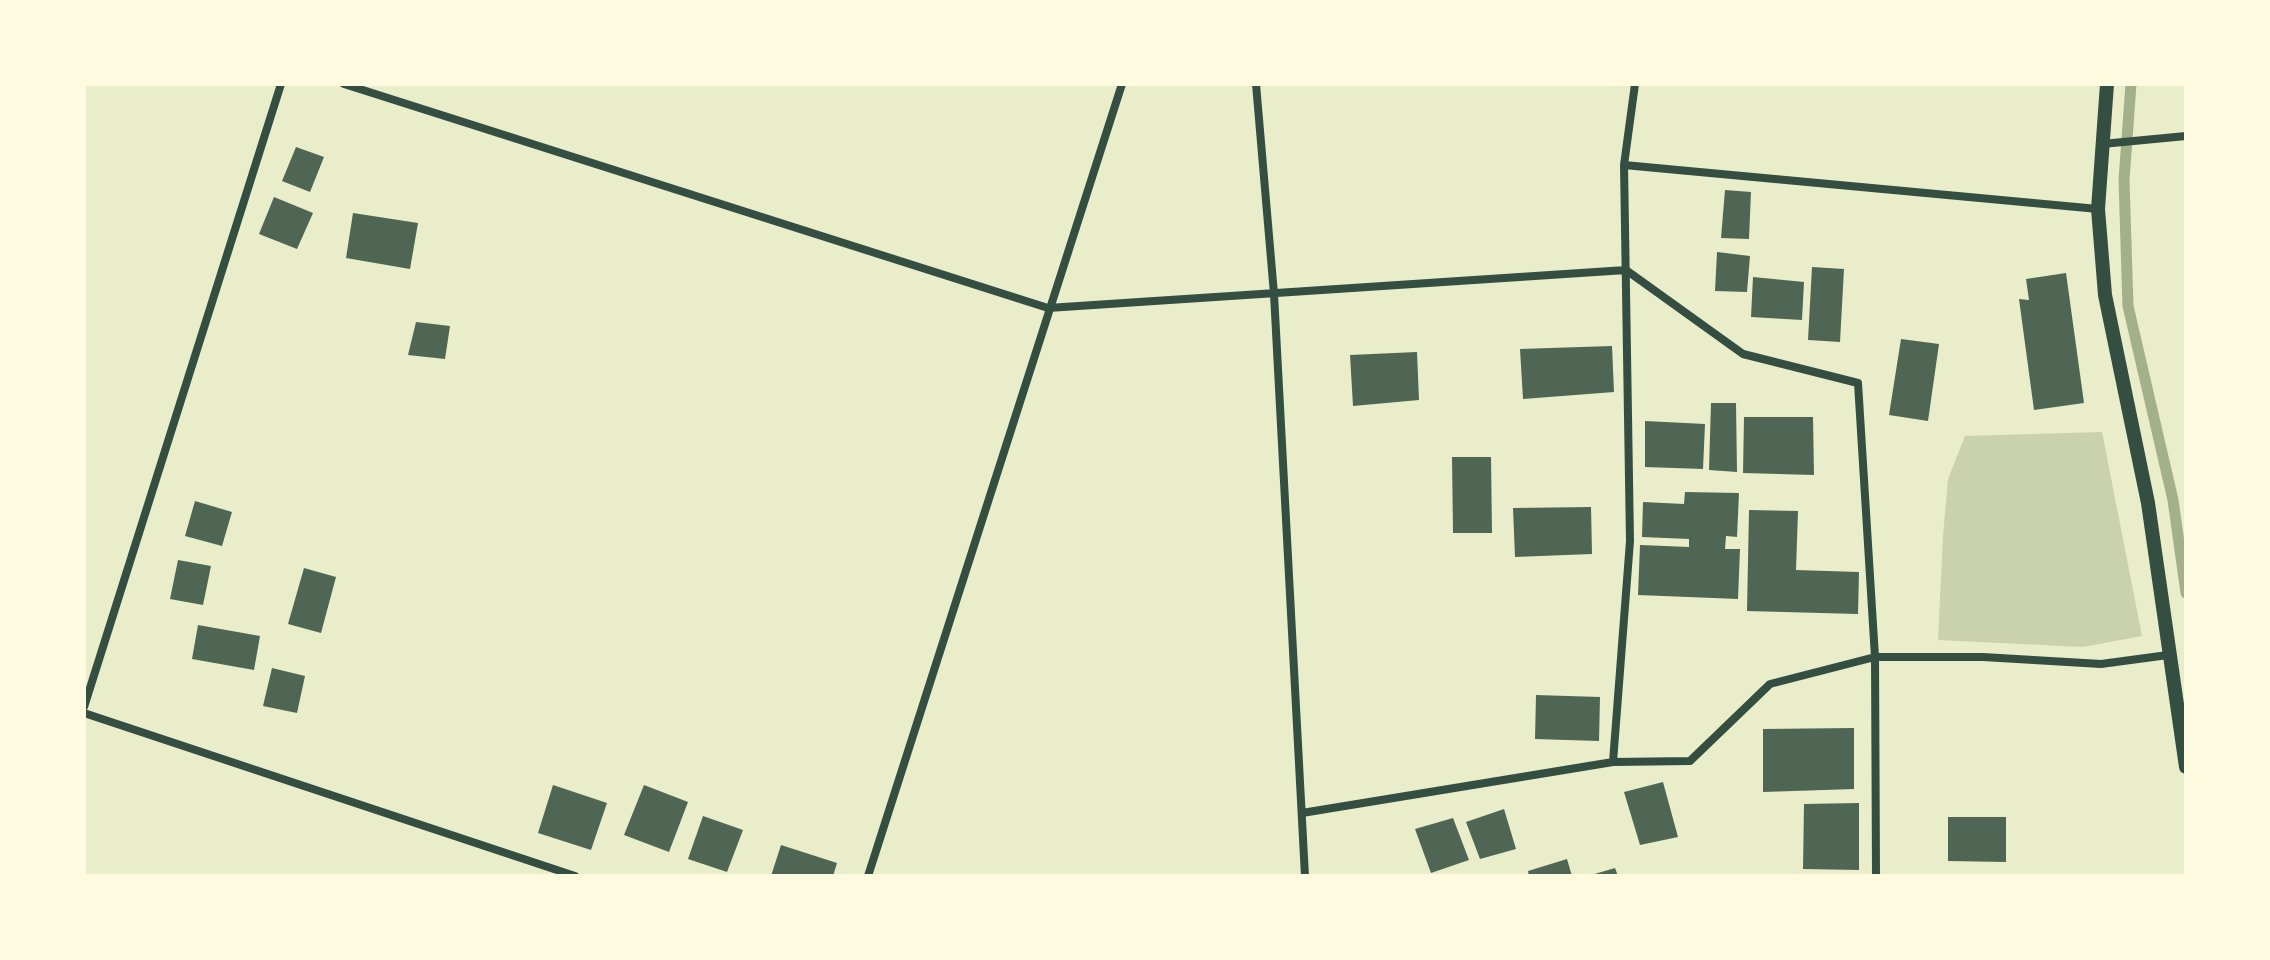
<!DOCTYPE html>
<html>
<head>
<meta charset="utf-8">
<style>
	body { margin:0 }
	#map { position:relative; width:2270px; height:960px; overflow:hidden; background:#e9edc9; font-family:Roboto,sans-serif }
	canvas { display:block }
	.frame { position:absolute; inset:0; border:86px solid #fefae0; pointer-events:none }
</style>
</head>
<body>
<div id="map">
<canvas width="2270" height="960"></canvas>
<div class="frame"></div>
</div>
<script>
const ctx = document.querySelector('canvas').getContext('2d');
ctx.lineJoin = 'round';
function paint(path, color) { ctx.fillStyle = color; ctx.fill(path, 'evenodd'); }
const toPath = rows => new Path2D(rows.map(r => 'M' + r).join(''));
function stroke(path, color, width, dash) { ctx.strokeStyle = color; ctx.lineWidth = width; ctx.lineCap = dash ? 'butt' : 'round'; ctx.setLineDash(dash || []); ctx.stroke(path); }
paint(toPath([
	[2102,432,2142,636,2083,647,1938,640,1943,536,1948,479,1965,436]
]), '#cad2ad');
stroke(toPath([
	[2131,84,2124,180,2128,306,2173,500,2186,593]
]), '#a3b18a', 11);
paint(toPath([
	[296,147,324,157,310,192,282,181],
	[1725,190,1751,192,1749,239,1721,238],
	[274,197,313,213,297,249,259,234],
	[353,213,418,223,410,269,346,258],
	[1717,252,1750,256,1747,292,1715,291],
	[1812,267,1844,269,1840,342,1808,340],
	[2066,273,2084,403,2034,410,2019,299,2029,300,2026,279],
	[1753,277,1804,282,1802,320,1751,317],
	[416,322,450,326,445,359,408,355],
	[1901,339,1939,344,1928,421,1889,415],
	[1612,346,1614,392,1523,399,1520,349],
	[1417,352,1419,400,1353,406,1350,355],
	[1711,403,1736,403,1737,472,1709,470],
	[1744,417,1813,417,1814,475,1743,473],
	[1645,421,1705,424,1703,469,1645,467],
	[1452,457,1491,457,1492,533,1453,533],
	[1685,492,1739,493,1737,537,1726,536,1725,549,1740,549,1738,599,1638,595,1640,545,1689,547,1689,539,1642,537,1643,502,1684,504],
	[195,501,232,512,222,546,185,536],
	[1591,507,1592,554,1515,557,1513,508],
	[1749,510,1798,511,1796,570,1859,572,1858,614,1747,611],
	[178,560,211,566,203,605,170,599],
	[304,568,336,577,321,633,288,624],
	[198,625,260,636,254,670,192,659],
	[272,668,305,676,297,713,263,706],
	[1536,695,1600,697,1599,741,1535,739],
	[1854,728,1854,789,1763,792,1763,729],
	[1663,782,1678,837,1640,845,1624,792],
	[553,785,607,803,591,850,538,833],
	[644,785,688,802,669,852,624,835],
	[1859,803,1859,870,1803,869,1804,804],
	[1504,809,1516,849,1480,859,1466,822],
	[703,816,743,830,727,872,688,859],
	[1948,817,2006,817,2006,862,1948,861],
	[1453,818,1469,860,1431,873,1415,829],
	[781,845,837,863,833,876,771,876],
	[1567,859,1572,876,1529,876,1528,871],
	[1615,868,1618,876,1592,876,1591,875]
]), '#4f6655');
stroke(toPath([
	[344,84,1048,308,1626,270,1743,354,1858,383,1875,657,1876,876],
	[1256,84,1274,294,1305,876],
	[2102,144,2186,136],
	[1624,165,2098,209],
	[84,707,281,84],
	[84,713,575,876],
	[1613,762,1630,541,1624,165,1635,84],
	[1302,813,1613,762,1690,761,1770,684,1875,657,1983,657,2101,664,2168,655],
	[868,876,1122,84]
]), '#344e41', 8);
stroke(toPath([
	[2107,84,2098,209,2105,295,2148,503,2186,767]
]), '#344e41', 14);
</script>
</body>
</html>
